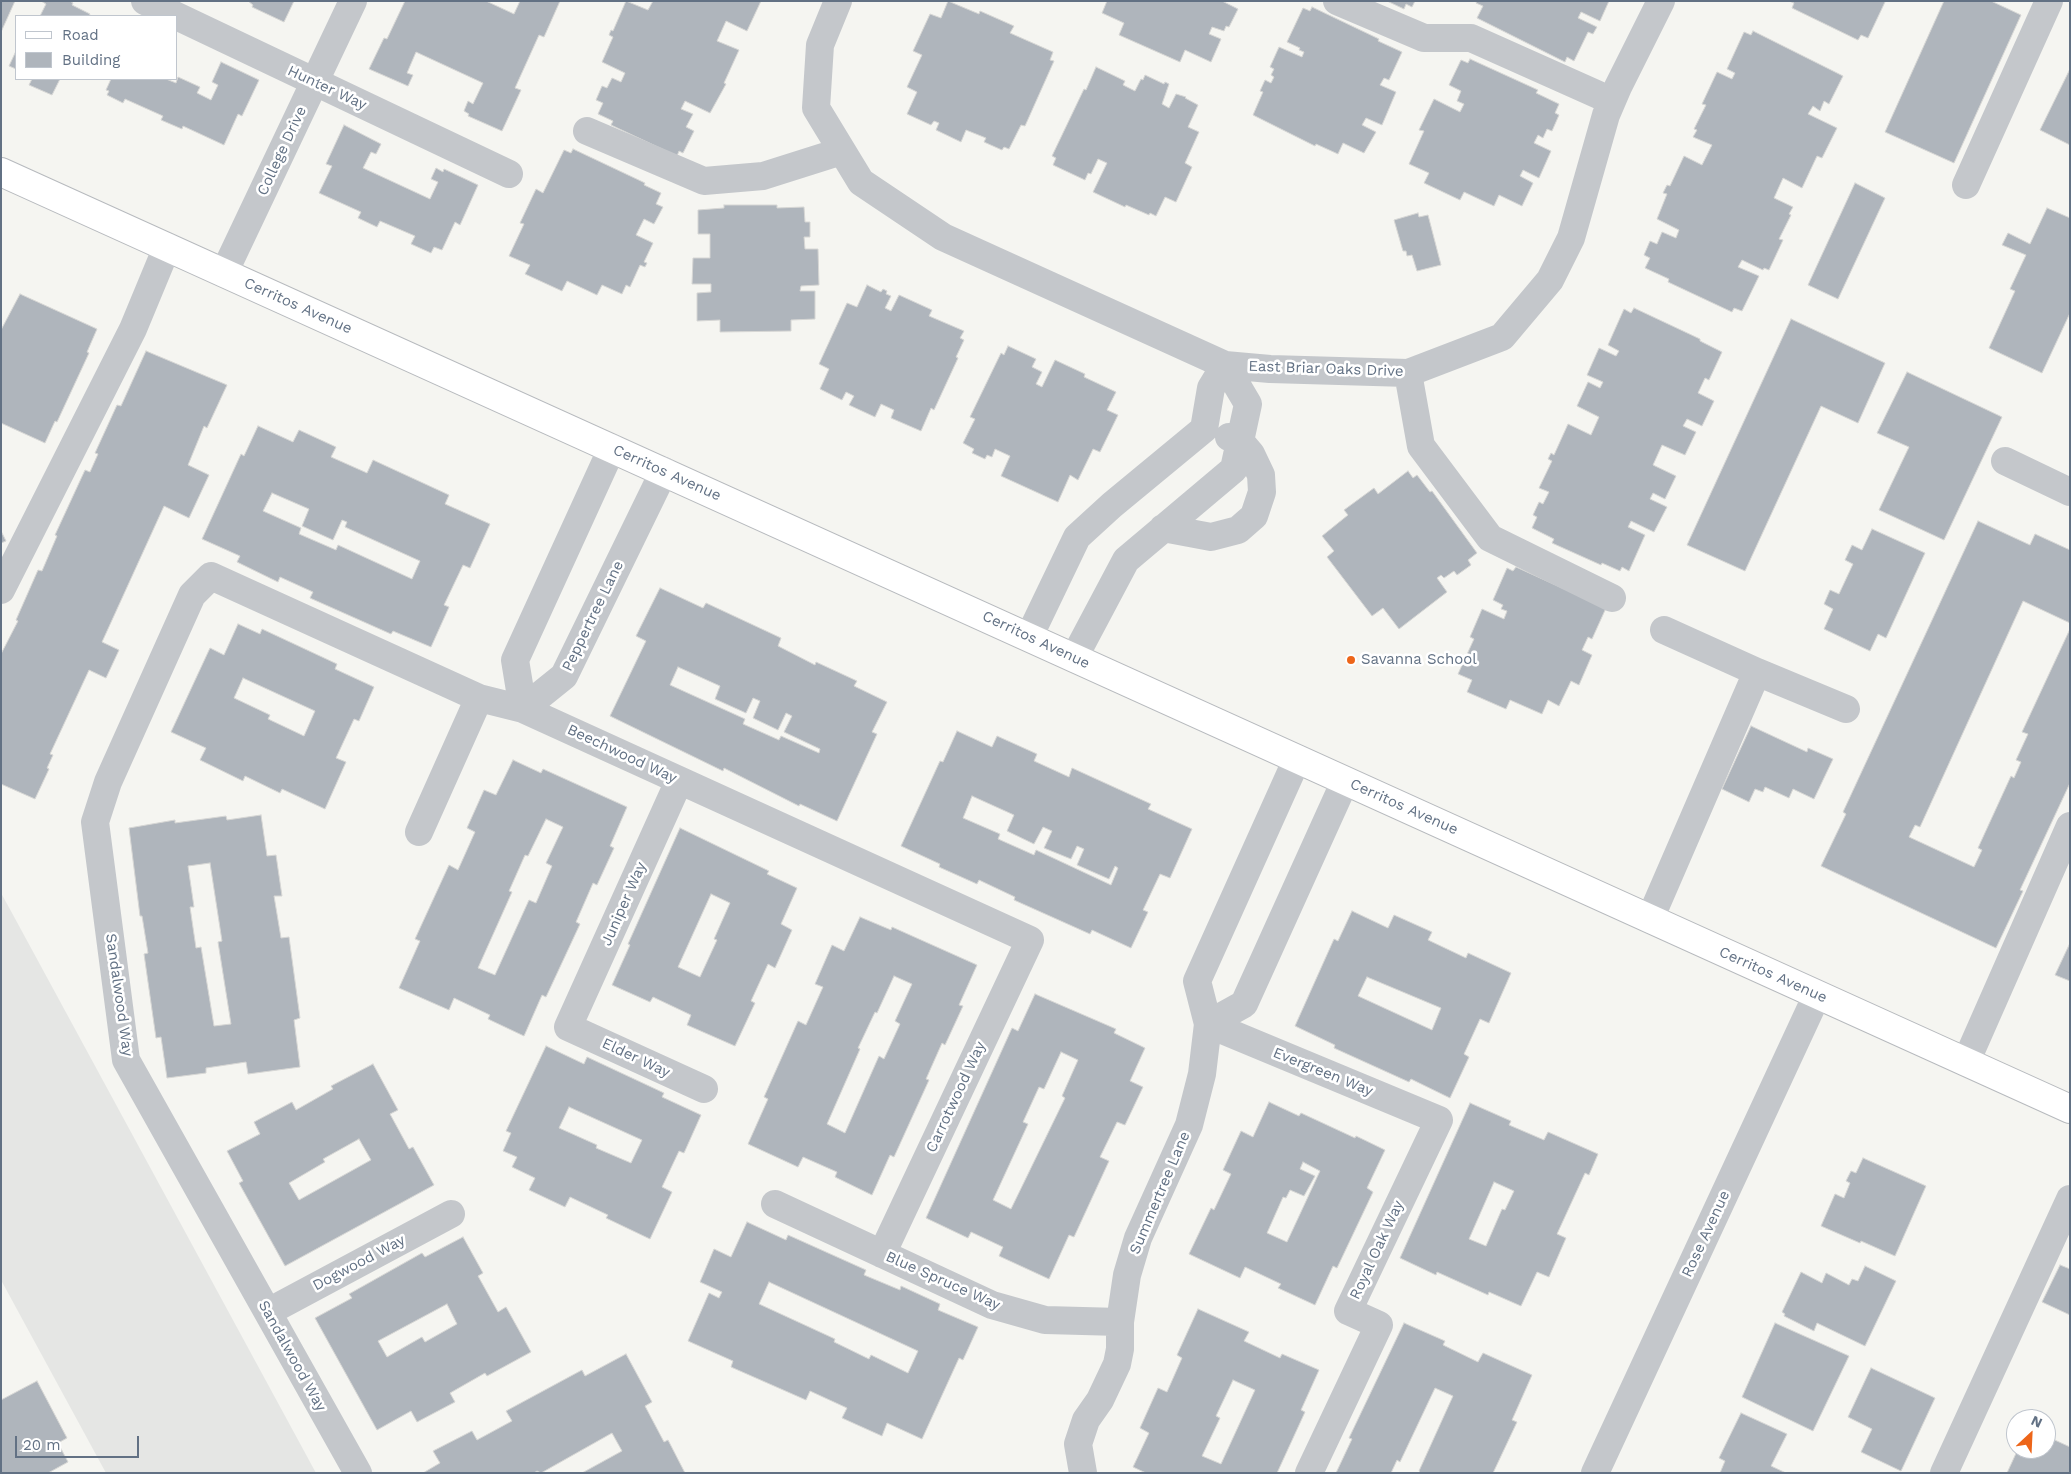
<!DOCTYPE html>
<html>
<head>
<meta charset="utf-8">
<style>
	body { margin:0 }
	#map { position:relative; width:2071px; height:1474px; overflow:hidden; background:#f5f5f1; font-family:"Work Sans",sans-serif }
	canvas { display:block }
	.frame { position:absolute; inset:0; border:2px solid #627184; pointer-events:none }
	.legend { position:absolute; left:15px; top:15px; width:162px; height:65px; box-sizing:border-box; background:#fff; border:1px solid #c0c6ce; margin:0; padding:6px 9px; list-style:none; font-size:15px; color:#627184 }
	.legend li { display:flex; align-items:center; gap:10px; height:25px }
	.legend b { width:25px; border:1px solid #c0c6ce }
	.north { position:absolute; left:2006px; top:1409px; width:50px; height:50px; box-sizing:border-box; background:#fff; border:1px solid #c0c6ce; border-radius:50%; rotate:25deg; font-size:14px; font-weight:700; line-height:20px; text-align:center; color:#627184 }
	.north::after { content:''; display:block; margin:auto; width:18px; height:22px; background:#ed6519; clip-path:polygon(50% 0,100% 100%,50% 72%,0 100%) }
	.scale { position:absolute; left:15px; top:1436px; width:124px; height:22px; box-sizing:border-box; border:2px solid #627184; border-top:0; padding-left:6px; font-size:15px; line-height:18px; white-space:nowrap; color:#627184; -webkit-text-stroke:4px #fff; paint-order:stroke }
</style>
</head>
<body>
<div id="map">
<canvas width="2071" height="1474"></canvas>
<div class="frame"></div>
<ul class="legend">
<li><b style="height:6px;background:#fff"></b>Road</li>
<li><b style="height:14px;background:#afb5bc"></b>Building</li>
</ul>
<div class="north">N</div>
<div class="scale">20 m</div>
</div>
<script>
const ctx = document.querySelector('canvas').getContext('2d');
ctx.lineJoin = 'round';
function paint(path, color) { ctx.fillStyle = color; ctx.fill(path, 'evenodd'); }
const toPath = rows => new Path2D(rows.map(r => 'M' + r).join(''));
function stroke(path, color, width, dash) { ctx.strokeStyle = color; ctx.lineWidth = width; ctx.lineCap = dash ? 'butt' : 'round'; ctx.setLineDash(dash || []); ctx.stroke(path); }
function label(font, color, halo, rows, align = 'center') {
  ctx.font = font + ' "Work Sans",sans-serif'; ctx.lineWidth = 5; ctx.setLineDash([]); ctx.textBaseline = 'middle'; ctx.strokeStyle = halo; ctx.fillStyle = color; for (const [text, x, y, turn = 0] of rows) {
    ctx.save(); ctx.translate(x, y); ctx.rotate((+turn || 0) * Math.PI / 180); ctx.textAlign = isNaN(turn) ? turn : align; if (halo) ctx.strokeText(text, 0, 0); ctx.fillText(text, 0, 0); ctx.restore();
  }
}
paint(toPath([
	[1,893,12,913,316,1473,106,1473,1,1280]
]), '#e5e6e4');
const building = toPath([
	[1,1,15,1,1,32,1,1],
	[41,1,70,1,73,3,72,5,90,14,89,16,40,16,46,4,41,1],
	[248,1,294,1,284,22,252,7,253,5,248,1],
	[405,1,486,1,514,14,520,1,560,1,544,37,539,35,515,88,521,90,502,131,468,116,469,114,464,111,468,101,473,104,483,83,416,52,407,73,413,75,408,86,369,69,384,38,387,39,405,1],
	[626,1,648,10,653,1,761,1,747,31,726,21,717,41,739,50,724,83,726,84,710,113,685,101,681,109,693,114,686,127,694,131,683,153,679,151,677,156,611,125,613,121,598,114,603,103,596,100,602,86,607,88,612,78,621,82,625,73,602,62,613,37,609,35,611,30,613,31,626,1],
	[948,1,979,14,980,11,1014,26,1010,33,1053,52,1050,60,1054,61,1025,126,1021,125,1009,149,1004,147,1002,150,984,142,986,138,966,130,961,142,936,130,939,123,934,121,931,125,907,114,917,92,907,87,922,55,913,51,930,14,941,18,948,1],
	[1107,1,1222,1,1238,9,1229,27,1226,26,1224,31,1212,27,1209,34,1221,39,1211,62,1185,50,1180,62,1119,35,1124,23,1102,13,1107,1],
	[1387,1,1415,1,1412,7,1406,4,1404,9,1387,1],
	[1477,1,1609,1,1600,21,1581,12,1578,18,1597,27,1593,34,1588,32,1574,61,1567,57,1565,62,1477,18,1483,6,1476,3,1477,1],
	[1789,1,1884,1,1885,2,1868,38,1861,35,1858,40,1792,8,1794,3,1789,1],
	[1944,1,1991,1,2021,15,1954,163,1885,132,1944,1],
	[1312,7,1379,39,1378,41,1402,52,1389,80,1384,78,1380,85,1396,92,1382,125,1366,118,1362,125,1376,132,1364,153,1343,143,1338,154,1316,144,1315,146,1253,115,1263,92,1260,91,1265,80,1271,83,1274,77,1271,75,1274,69,1270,67,1279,47,1302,57,1304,52,1299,50,1300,48,1287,42,1303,8,1310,11,1312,7],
	[1753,31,1843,76,1829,104,1824,101,1820,111,1813,106,1808,114,1837,128,1822,158,1817,156,1802,188,1783,178,1774,198,1793,207,1789,214,1791,215,1779,239,1783,240,1769,270,1764,268,1763,270,1742,260,1738,267,1759,276,1742,311,1734,308,1732,312,1668,282,1669,279,1645,268,1650,258,1644,255,1650,241,1657,244,1662,232,1676,238,1679,230,1657,219,1667,194,1663,193,1667,185,1670,186,1684,156,1702,165,1712,145,1693,137,1697,130,1694,129,1706,105,1702,104,1717,72,1732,79,1735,73,1727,69,1744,32,1751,35,1753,31],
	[16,51,16,69,9,66,16,51],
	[1470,59,1538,90,1536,93,1559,104,1555,113,1559,115,1552,131,1547,129,1543,138,1538,135,1534,143,1551,151,1539,178,1523,170,1520,176,1533,183,1522,206,1499,195,1494,206,1464,192,1460,200,1424,183,1429,173,1409,164,1424,131,1419,130,1434,99,1460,112,1464,104,1457,101,1461,91,1449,85,1461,60,1468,63,1470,59],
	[221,62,259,80,242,116,238,114,224,145,183,126,182,129,161,120,163,116,125,99,123,103,107,95,109,91,106,90,111,79,166,79,176,83,178,77,200,87,197,93,211,100,218,85,212,82,221,62],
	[1096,67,1125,81,1123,85,1135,91,1141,79,1143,80,1145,75,1164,84,1165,82,1169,84,1162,104,1169,108,1176,94,1186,97,1185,98,1198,105,1188,127,1199,132,1185,163,1192,167,1176,202,1165,197,1156,216,1150,213,1149,215,1126,205,1125,207,1093,192,1107,163,1098,159,1091,174,1088,173,1085,180,1053,165,1056,158,1052,156,1084,89,1086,90,1096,67],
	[2069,71,2070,72,2070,145,2040,130,2069,71],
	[32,79,60,79,52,95,29,85,32,79],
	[344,125,381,144,376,154,371,152,363,168,430,199,438,182,431,179,436,168,443,172,444,169,478,185,460,225,455,222,442,250,434,247,431,253,411,244,415,236,380,221,377,227,358,218,361,212,319,193,332,166,326,164,344,125],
	[573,149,645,183,644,185,661,193,656,204,663,207,654,224,644,219,636,235,653,243,644,262,647,263,645,267,640,265,630,287,626,285,622,294,602,285,597,295,567,281,562,291,525,274,530,265,509,256,524,224,520,223,536,189,543,193,564,150,571,153,573,149],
	[1855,183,1885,198,1838,299,1808,285,1855,183],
	[724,205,777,205,777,208,804,207,805,222,810,222,810,237,804,237,805,249,818,249,819,285,801,286,800,291,815,291,815,319,791,320,791,331,720,332,720,320,697,321,697,293,711,292,711,284,692,284,693,258,710,258,710,234,698,234,698,210,724,208,724,205],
	[2047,208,2070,218,2070,313,2042,373,1989,348,2015,291,2010,289,2026,255,2002,245,2008,233,2030,244,2047,208],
	[1418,213,1419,217,1428,215,1441,265,1417,271,1412,255,1407,256,1406,251,1403,251,1394,220,1418,213],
	[867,285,881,292,883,289,887,291,886,294,891,296,885,308,891,311,899,295,932,310,929,316,964,331,960,338,964,340,956,357,958,358,934,410,931,408,921,431,891,418,894,410,881,404,875,417,849,405,854,396,846,392,842,400,820,389,829,369,819,364,847,303,857,307,867,285],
	[20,294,97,329,87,352,89,353,57,422,55,421,45,443,1,423,1,330,20,294],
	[1634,308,1700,339,1700,341,1722,352,1709,380,1705,378,1698,393,1714,401,1702,426,1687,419,1683,426,1696,432,1685,455,1662,445,1653,465,1676,476,1665,499,1653,493,1650,499,1667,507,1654,532,1631,521,1628,527,1645,535,1629,571,1622,567,1620,571,1602,563,1601,565,1552,543,1554,539,1532,528,1537,517,1533,515,1539,502,1543,504,1549,492,1539,488,1552,461,1548,459,1551,453,1554,455,1568,424,1591,435,1599,417,1577,406,1588,382,1600,388,1603,382,1587,375,1599,348,1616,356,1619,351,1608,345,1624,309,1631,313,1634,308],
	[1791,319,1885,363,1858,423,1821,406,1745,571,1687,545,1791,319],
	[1008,346,1036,359,1032,367,1042,372,1036,384,1042,387,1055,360,1085,374,1084,377,1116,392,1107,410,1118,415,1100,452,1093,449,1078,480,1070,475,1058,502,1001,476,1010,456,995,449,992,457,987,455,985,459,972,453,974,449,963,443,975,419,970,417,1001,353,1004,355,1008,346],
	[146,351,227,385,207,428,204,426,188,465,209,475,189,518,164,506,102,642,119,650,106,678,89,670,50,754,53,755,47,768,49,769,35,799,1,784,1,654,18,621,16,620,38,570,42,571,57,536,55,535,85,470,90,472,98,454,95,453,117,405,121,406,146,351],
	[1907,372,2002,417,1944,540,1879,510,1909,447,1877,433,1907,372],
	[258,426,293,442,299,430,336,447,331,457,367,473,373,460,449,495,445,504,490,524,470,568,463,565,444,605,449,607,431,647,393,631,391,634,310,598,313,592,280,577,278,582,237,562,240,556,202,539,241,454,244,456,258,426],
	[272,493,309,509,302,526,333,540,342,520,347,522,345,527,420,561,412,579,338,545,336,550,299,534,301,528,263,511,272,493],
	[1408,471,1413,478,1417,475,1430,492,1432,491,1477,553,1468,560,1471,565,1457,575,1454,571,1444,578,1441,575,1437,578,1447,592,1399,629,1383,608,1372,616,1327,557,1334,551,1322,536,1348,515,1344,510,1374,488,1378,494,1408,471],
	[1978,521,2030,545,2035,534,2070,550,2070,623,2023,601,1920,827,1915,825,1909,837,1974,867,1982,850,1978,848,2011,776,2014,778,2021,762,2016,760,2028,734,2022,732,2070,629,2070,783,2020,890,2023,891,1996,948,1821,866,1846,814,1843,812,1978,521],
	[1872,529,1925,553,1886,638,1878,634,1870,651,1824,629,1833,609,1824,604,1830,590,1839,594,1853,564,1845,560,1852,545,1862,550,1872,529],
	[1,531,6,541,1,543,1,531],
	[1516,567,1606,608,1592,639,1588,637,1582,650,1592,655,1579,685,1571,681,1559,706,1548,700,1542,714,1510,700,1506,709,1467,692,1472,680,1458,674,1474,639,1470,637,1482,609,1504,619,1507,611,1501,609,1503,605,1493,600,1507,568,1513,571,1516,567],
	[660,588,703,608,706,603,781,638,778,646,815,665,816,662,857,681,854,686,887,702,872,732,877,734,837,821,800,804,799,806,724,768,723,771,610,716,646,641,636,636,660,588],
	[678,667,720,686,715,699,746,713,753,698,760,701,753,718,778,730,786,713,792,716,784,732,820,749,819,753,781,736,779,740,743,724,745,719,670,685,678,667],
	[238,624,260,634,262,629,337,664,335,669,374,687,359,721,354,719,336,758,346,762,325,809,282,789,280,793,245,776,243,781,200,760,206,748,171,732,210,648,224,655,238,624],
	[243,678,315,711,304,736,268,719,270,715,234,698,243,678],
	[1751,726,1807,752,1808,748,1833,759,1814,799,1793,789,1789,798,1765,787,1763,792,1755,789,1749,802,1722,789,1751,726],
	[957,731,992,747,997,736,1037,754,1034,761,1069,777,1072,768,1151,804,1148,809,1192,829,1170,878,1160,874,1143,910,1148,912,1131,948,1092,930,1090,934,1014,900,1015,897,979,880,977,884,939,867,940,864,901,846,940,761,943,762,957,731],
	[972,796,1014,815,1007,831,1034,844,1043,827,1052,831,1044,848,1071,859,1077,846,1084,849,1077,865,1109,879,1115,866,1118,868,1111,885,1036,850,1034,855,998,839,1000,834,963,818,972,796],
	[513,760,541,773,543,769,627,807,610,846,614,848,597,885,593,883,576,922,580,924,546,997,542,995,524,1036,488,1019,490,1015,454,998,449,1010,399,988,420,941,415,939,449,865,458,870,475,832,467,828,484,790,496,795,513,760],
	[546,819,563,827,546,863,552,866,536,903,529,900,495,975,478,968,512,892,509,891,525,855,528,856,546,819],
	[261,815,267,856,276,855,282,896,274,896,281,938,289,937,300,1018,294,1020,300,1067,248,1074,246,1062,206,1068,206,1073,167,1078,161,1037,156,1038,144,954,148,953,142,916,140,916,129,828,175,820,175,823,226,816,227,820,261,815],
	[210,863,222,941,218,942,231,1024,214,1026,201,947,196,948,190,907,194,907,188,866,210,863],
	[680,828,769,871,767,874,797,888,781,924,792,930,775,968,768,964,751,1001,755,1003,735,1046,687,1025,691,1015,653,997,650,1002,612,985,630,945,628,944,680,828],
	[711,894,730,903,714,939,717,940,700,977,678,967,711,894],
	[1352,911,1388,928,1394,915,1432,932,1428,940,1466,958,1468,953,1511,973,1489,1023,1480,1019,1464,1054,1469,1057,1450,1098,1411,1079,1409,1082,1334,1048,1335,1045,1295,1026,1334,939,1338,941,1352,911],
	[1367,977,1441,1008,1432,1030,1358,996,1367,977],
	[860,917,891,930,892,927,977,965,959,1005,963,1006,945,1045,942,1043,926,1079,929,1080,894,1157,890,1155,872,1195,835,1177,837,1172,803,1157,798,1167,748,1144,768,1099,764,1097,798,1021,806,1025,823,987,815,984,832,945,844,951,860,917],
	[894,976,912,984,895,1021,900,1024,884,1059,879,1056,845,1133,827,1124,860,1049,858,1048,875,1012,877,1013,894,976],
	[2070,943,2070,981,2055,975,2070,943],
	[1035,994,1116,1029,1114,1033,1145,1048,1130,1081,1143,1087,1125,1125,1117,1122,1100,1157,1109,1161,1074,1237,1069,1235,1049,1279,999,1256,1003,1247,971,1232,968,1238,926,1218,1012,1028,1018,1031,1035,994],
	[1061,1052,1078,1060,1062,1096,1065,1098,1011,1209,993,1200,1028,1124,1023,1122,1039,1087,1044,1089,1061,1052],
	[546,1046,584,1064,587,1057,664,1093,662,1097,701,1115,684,1153,679,1151,662,1187,672,1192,650,1239,606,1218,608,1215,570,1197,565,1207,529,1190,535,1178,512,1167,517,1157,503,1151,511,1133,506,1131,546,1046],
	[569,1107,642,1140,631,1163,596,1148,597,1145,559,1128,569,1107],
	[373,1064,398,1110,390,1114,409,1149,413,1147,434,1185,285,1266,239,1183,243,1181,227,1151,260,1134,254,1122,292,1102,296,1110,333,1089,331,1086,373,1064],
	[359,1139,371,1160,299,1200,289,1183,325,1162,323,1159,359,1139],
	[1269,1102,1299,1116,1301,1113,1355,1138,1356,1136,1385,1150,1367,1188,1373,1192,1337,1268,1333,1266,1315,1305,1278,1288,1281,1284,1245,1267,1240,1278,1189,1254,1211,1208,1214,1210,1231,1174,1223,1170,1241,1131,1253,1137,1269,1102],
	[1303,1162,1320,1171,1287,1242,1267,1233,1283,1197,1286,1198,1290,1190,1304,1196,1315,1176,1300,1169,1303,1162],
	[1470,1103,1511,1121,1509,1125,1544,1140,1548,1132,1598,1154,1589,1175,1585,1173,1557,1234,1566,1238,1549,1277,1537,1272,1521,1306,1489,1292,1488,1295,1437,1272,1436,1275,1400,1258,1470,1103],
	[1494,1182,1514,1191,1505,1210,1502,1209,1486,1246,1469,1239,1494,1182],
	[1863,1158,1926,1186,1895,1256,1861,1241,1860,1243,1821,1226,1835,1194,1844,1198,1850,1183,1846,1181,1851,1171,1856,1173,1863,1158],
	[747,1222,786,1240,788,1235,866,1270,864,1275,900,1290,901,1286,940,1304,938,1310,978,1327,963,1360,959,1358,922,1439,887,1423,882,1436,842,1418,847,1408,810,1391,806,1400,731,1367,733,1361,688,1341,709,1293,719,1298,722,1292,700,1282,714,1249,731,1257,747,1222],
	[769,1282,918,1351,908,1373,871,1355,869,1359,834,1342,835,1339,759,1304,769,1282],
	[463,1237,483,1273,478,1276,498,1312,506,1307,531,1352,487,1376,485,1373,450,1393,455,1402,417,1422,411,1411,377,1430,315,1318,352,1298,349,1294,422,1253,425,1257,463,1237],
	[447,1304,457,1324,425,1342,422,1337,387,1357,378,1341,447,1304],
	[2060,1265,2070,1269,2070,1315,2042,1302,2060,1265],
	[1865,1266,1896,1281,1865,1346,1817,1323,1814,1331,1784,1316,1785,1314,1782,1312,1801,1272,1822,1283,1826,1273,1849,1285,1852,1279,1858,1281,1865,1266],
	[1198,1309,1249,1332,1244,1341,1280,1358,1282,1354,1319,1370,1301,1410,1305,1412,1277,1473,1146,1473,1133,1467,1149,1433,1140,1428,1158,1388,1167,1392,1182,1358,1177,1355,1198,1309],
	[1233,1380,1255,1390,1221,1464,1202,1456,1220,1418,1216,1416,1233,1380],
	[1404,1323,1445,1341,1443,1345,1478,1362,1483,1353,1532,1375,1512,1420,1517,1422,1493,1473,1421,1473,1419,1471,1453,1396,1435,1388,1400,1462,1397,1460,1391,1473,1336,1473,1352,1439,1349,1438,1404,1323],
	[1775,1323,1849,1356,1813,1431,1742,1397,1775,1323],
	[626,1354,652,1402,645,1406,664,1442,668,1440,685,1473,582,1473,622,1451,612,1433,541,1473,537,1471,534,1473,423,1473,440,1463,433,1451,472,1431,477,1440,512,1421,506,1411,582,1370,585,1376,626,1354],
	[1871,1368,1935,1398,1901,1471,1861,1452,1872,1429,1848,1417,1871,1368],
	[37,1381,67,1438,58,1443,68,1462,48,1473,1,1473,1,1400,37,1381],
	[1741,1413,1787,1434,1771,1466,1786,1473,1720,1473,1725,1461,1719,1458,1741,1413],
	[2046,1436,2070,1447,2070,1473,2007,1473,2018,1449,2046,1449,2046,1436]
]);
paint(building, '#afb5bc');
stroke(building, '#d6d6d4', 1);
const major = toPath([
	[1,172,2070,1109]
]);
stroke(major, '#b7babe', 30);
stroke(toPath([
	[145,1,509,174],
	[838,1,820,45,816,108,861,182,943,237,1225,365,1270,369,1408,373,1502,337,1550,280,1571,238,1606,115,1618,87,1661,1],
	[1337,1,1424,38,1471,38,1612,101],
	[587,131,704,181,763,176,842,151],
	[1966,185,2049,1],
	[224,273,353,1],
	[1408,373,1421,446,1490,538,1612,598],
	[612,448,515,660,523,709,564,676,664,471],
	[2005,461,2070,492],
	[1163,528,1211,537,1238,530,1254,516,1262,492,1261,475,1251,454,1240,441,1229,437],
	[1,590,133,329,167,247],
	[1029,637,1077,537,1112,505,1204,429,1211,388,1225,365,1248,404,1234,469,1126,560,1074,658],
	[1757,672,1846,709],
	[679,781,568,1027,704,1089],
	[419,832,479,698],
	[1650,919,1757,672,1664,630],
	[1208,1024,1439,1120,1348,1311,1379,1325,1309,1473],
	[1208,1024,1244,1004,1345,781],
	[1966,1062,2070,826],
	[775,1204,992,1305,1045,1320,1120,1322],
	[268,1312,451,1214],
	[358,1473,126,1060,95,822,108,782,192,595,211,576,479,698,523,709,1030,940,882,1254],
	[1083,1473,1078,1444,1086,1420,1100,1400,1117,1364,1120,1349,1120,1322,1127,1275,1138,1238,1189,1125,1202,1074,1208,1024,1197,981,1297,759],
	[1595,1473,1817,995],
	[1944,1473,2070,1199]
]), '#c4c7cb', 28);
stroke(major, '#fff', 28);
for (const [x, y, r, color] of [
	[1351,660,5,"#ed6519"]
]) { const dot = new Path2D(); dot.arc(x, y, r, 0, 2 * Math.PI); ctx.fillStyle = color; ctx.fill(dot); stroke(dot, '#fff', 2); }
label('15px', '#627184', '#fff', [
	["Hunter Way",327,88,25],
	["College Drive",282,151,-65],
	["Cerritos Avenue",298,306,24],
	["East Briar Oaks Drive",1326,369,2],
	["Cerritos Avenue",667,473,24],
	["Peppertree Lane",593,616,-64],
	["Cerritos Avenue",1036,640,25],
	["Beechwood Way",622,754,25],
	["Cerritos Avenue",1404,807,24],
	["Juniper Way",624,904,-66],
	["Cerritos Avenue",1773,975,24],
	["Sandalwood Way",119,995,82],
	["Elder Way",636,1058,25],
	["Evergreen Way",1323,1072,22],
	["Carrotwood Way",956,1097,-65],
	["Summertree Lane",1160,1193,-67],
	["Rose Avenue",1706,1234,-65],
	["Royal Oak Way",1377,1250,-65],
	["Dogwood Way",359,1263,-28],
	["Blue Spruce Way",943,1281,24],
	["Sandalwood Way",292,1356,61]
]);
label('15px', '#627184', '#fff', [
	["Savanna School",1361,660]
], 'left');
</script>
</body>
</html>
